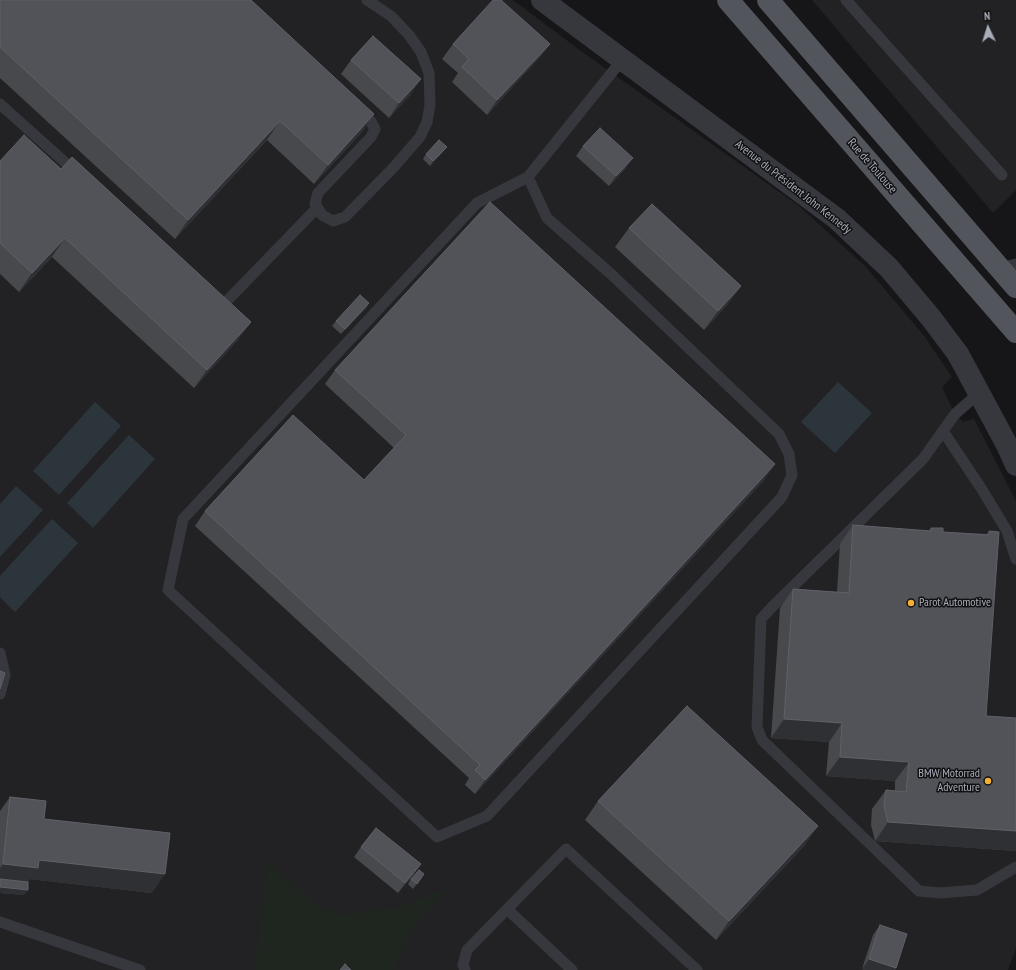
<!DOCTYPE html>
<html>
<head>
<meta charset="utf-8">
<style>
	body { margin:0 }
	#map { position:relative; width:1016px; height:970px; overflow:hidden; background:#161618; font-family:"PT Sans Narrow",sans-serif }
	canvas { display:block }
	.north { position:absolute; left:968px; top:8px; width:40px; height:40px; -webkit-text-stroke:3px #111113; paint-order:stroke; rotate:356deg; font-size:11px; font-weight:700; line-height:16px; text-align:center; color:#a8adb8 }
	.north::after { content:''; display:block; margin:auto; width:14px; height:18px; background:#a8adb8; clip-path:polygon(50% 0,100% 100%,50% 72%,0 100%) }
</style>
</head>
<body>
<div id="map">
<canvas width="1016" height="970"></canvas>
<div class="north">N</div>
</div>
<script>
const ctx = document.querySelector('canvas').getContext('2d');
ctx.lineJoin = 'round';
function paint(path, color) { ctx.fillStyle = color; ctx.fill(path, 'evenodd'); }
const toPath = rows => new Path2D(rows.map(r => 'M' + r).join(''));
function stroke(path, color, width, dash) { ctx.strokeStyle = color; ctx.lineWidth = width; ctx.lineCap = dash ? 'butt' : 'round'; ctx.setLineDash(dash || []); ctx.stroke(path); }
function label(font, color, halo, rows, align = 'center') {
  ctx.font = font + ' "PT Sans Narrow",sans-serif'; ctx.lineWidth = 3; ctx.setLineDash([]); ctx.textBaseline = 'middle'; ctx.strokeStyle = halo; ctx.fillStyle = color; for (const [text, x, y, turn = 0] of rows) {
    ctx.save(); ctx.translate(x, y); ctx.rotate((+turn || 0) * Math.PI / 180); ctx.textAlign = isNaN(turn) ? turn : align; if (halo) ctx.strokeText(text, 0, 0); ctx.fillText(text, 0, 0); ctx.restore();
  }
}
paint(toPath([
	[0,0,513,0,577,48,799,206,866,267,925,337,952,377,942,387,955,414,963,422,974,419,1016,501,1016,948,1008,970,0,970],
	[812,0,1016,0,1016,190,993,213]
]), '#222225');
paint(toPath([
	[268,863,322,909,344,915,399,907,447,888,409,933,394,970,255,970]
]), '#1e261f');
paint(toPath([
	[838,382,872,413,835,453,801,422],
	[95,402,121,426,59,495,33,471],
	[129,435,155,459,93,528,67,503],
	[16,486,43,510,0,557,0,504],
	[52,519,78,543,15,612,0,597,0,576]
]), '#2c353c');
stroke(toPath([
	[846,0,1002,175],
	[0,104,77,173],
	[360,110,370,120,375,129,371,137,318,193,315,204,322,215,333,221,345,217,394,167,420,137,427,122,430,105,429,73,421,52,409,35,391,16,367,0],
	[528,177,547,218,611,274,779,434,789,454,792,475,782,497,487,816,437,837,168,590,183,519,477,203,528,177,622,60],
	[999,268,1016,264],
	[217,300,223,305,317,208],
	[979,393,955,414,923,459,773,606,761,619,757,727,762,740,919,891,940,893,977,890,1016,867],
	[943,431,981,488,1007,531,1016,559],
	[0,653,5,675,0,694],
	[507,909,572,970],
	[0,922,140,970],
	[465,970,463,965,467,950,566,849,697,970]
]), '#37383d', 11);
stroke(toPath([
	[542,0,837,219,889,268,931,318,958,354,1007,445,1016,465]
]), '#37383d', 22);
stroke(toPath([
	[728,0,1016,332],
	[768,0,1016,287]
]), '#53555c', 22);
paint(toPath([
	[0,0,374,114,361,133,314,184,267,140,175,239,0,78],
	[453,44,550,44,539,58,487,115,452,82,458,73,442,59],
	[351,60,411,94,389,118,341,74],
	[583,146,626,168,609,186,576,156],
	[443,152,430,166,423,159,426,154],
	[0,161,61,169,251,322,237,341,194,388,52,257,19,292,0,274],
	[629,228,741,286,727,305,704,330,615,247],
	[369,303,366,308,341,334,332,326,336,321],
	[335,370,765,479,475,794,465,785,469,778,195,526,205,511,364,480,394,448,325,384],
	[853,525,929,531,931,528,943,532,987,534,989,531,986,716,1016,718,1016,851,875,841,871,825,872,809,886,790,895,791,895,781,826,776,829,742,771,738,780,608,793,589,837,592,840,544],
	[10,797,44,819,152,893,30,879,28,882,24,895,0,893,0,811],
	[598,801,805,845,716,940,585,820],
	[361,847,414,874,398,893,354,857],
	[424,874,413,889,408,884,411,879],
	[880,925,896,968,894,970,866,970,862,969,873,935]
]), '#47494d');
paint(toPath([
	[550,44,539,58,487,115,497,100],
	[421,79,411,94,389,118,399,103],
	[374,114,361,133,314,184,328,165],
	[280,121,267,140,175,239,188,220],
	[447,147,443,152,430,166,433,161],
	[633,158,626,168,609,186,616,176],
	[65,238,52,257,19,292,32,273],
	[741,286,727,305,704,330,718,311],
	[369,303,366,308,341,334,345,329],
	[251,322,237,341,194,388,207,370],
	[775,464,765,479,475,794,485,780],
	[784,719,842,723,829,742,771,738],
	[840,757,909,762,895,781,826,776],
	[888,822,1016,831,1016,851,875,841],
	[818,826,805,845,716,940,729,921],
	[39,860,165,874,152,893,30,879,25,887,0,884,0,868,3,864],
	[421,864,414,874,398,893,405,883],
	[0,887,28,890,24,895,0,893],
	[869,959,896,968,894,970,866,970,862,969]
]), '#2f3033');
const building = toPath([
	[0,0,251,0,374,114,328,165,280,121,188,220,0,47,0,0],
	[493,0,501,0,550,44,497,100,462,67,469,59,453,44,493,0],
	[373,36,421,79,399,103,351,60,373,36],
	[600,128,633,158,616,176,583,146,600,128],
	[24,135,61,169,72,157,251,322,207,370,65,238,32,273,0,243,0,161,24,135],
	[439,140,447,147,433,161,426,154,439,140],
	[490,202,775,464,485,780,475,770,480,765,205,511,293,415,364,480,406,435,335,370,490,202],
	[652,204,741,286,718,311,629,228,652,204],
	[360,295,369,303,345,329,336,321,360,295],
	[853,525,931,531,931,528,943,528,943,532,989,535,989,531,999,532,986,716,1016,718,1016,831,888,822,884,806,886,790,906,792,909,762,840,757,842,723,784,719,793,589,849,593,853,525],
	[0,671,5,673,0,689,0,671],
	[687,706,818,826,729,921,598,801,687,706],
	[10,797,46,801,44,819,170,833,165,874,39,860,38,868,3,864,10,797],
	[376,828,421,864,405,883,361,847,376,828],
	[419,870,424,874,417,884,411,879,419,870],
	[0,879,28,882,28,890,0,887,0,879],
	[880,925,907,934,896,968,869,959,880,925],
	[345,964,351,970,340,970,345,964]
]);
paint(building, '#525359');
stroke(building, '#5f6168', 1);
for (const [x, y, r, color] of [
	[911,603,4,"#f2b134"],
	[988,781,4,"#f2b134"]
]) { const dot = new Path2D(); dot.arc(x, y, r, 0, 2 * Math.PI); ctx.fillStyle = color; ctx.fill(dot); stroke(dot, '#111113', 1.5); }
label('12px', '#a8adb8', '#111113', [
	["Rue de Toulouse",872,166,49],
	["Avenue du Président John Kennedy",793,187,38]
]);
label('12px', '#a8adb8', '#111113', [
	["Parot Automotive",919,603],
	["BMW Motorrad",980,774,"right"],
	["Adventure",980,788,"right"]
], 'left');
</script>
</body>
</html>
